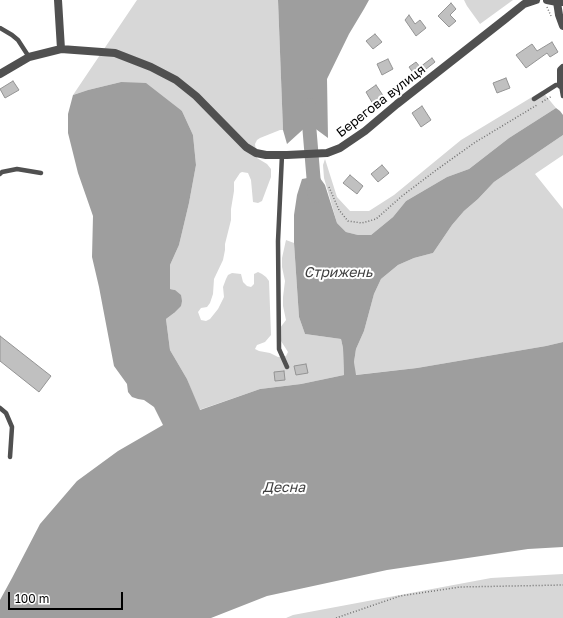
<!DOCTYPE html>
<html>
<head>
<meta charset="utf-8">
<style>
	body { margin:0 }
	#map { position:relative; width:563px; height:618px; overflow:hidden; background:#fff; font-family:"Golos Text",sans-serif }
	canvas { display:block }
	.scale { position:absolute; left:8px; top:592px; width:115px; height:18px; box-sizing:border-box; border:2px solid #000; border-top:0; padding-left:5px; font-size:12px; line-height:14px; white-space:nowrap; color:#000; -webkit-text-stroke:3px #fff; paint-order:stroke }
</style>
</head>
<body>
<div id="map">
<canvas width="563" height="618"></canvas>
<div class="scale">100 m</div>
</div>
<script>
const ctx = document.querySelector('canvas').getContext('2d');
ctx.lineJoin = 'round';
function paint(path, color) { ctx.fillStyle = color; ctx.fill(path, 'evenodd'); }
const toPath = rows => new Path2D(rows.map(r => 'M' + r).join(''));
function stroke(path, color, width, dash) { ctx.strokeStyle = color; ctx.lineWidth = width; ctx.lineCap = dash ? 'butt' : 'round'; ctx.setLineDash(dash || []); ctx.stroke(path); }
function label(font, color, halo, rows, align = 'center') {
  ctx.font = font + ' "Golos Text",sans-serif'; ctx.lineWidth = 4; ctx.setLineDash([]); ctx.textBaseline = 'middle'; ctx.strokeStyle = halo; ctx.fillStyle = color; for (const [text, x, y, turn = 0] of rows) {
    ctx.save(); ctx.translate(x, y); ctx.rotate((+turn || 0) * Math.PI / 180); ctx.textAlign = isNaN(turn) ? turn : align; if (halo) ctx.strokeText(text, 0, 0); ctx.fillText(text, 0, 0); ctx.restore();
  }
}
paint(toPath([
	[137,0,278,0,283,130,280,130,260,138,257,140,255,144,257,158,267,164,271,169,271,177,262,201,258,203,253,202,251,180,248,173,242,172,240,173,234,182,234,191,231,209,231,220,225,244,225,250,223,260,214,279,213,294,210,303,207,307,201,308,198,312,201,320,206,321,210,319,218,309,224,297,223,287,226,279,228,275,232,273,241,274,243,282,247,286,251,287,254,284,254,274,258,272,262,274,266,277,269,281,271,335,265,342,257,345,255,349,259,351,270,353,278,357,286,356,288,352,281,341,280,328,286,320,283,306,283,297,285,281,282,267,282,258,286,240,294,243,299,317,305,334,341,339,343,348,344,375,301,384,260,389,199,410,187,379,170,350,166,319,174,313,175,290,170,289,170,265,179,245,189,203,196,165,193,135,182,111,121,82,88,90,73,95],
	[464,0,513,0,480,24,467,6],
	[542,91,556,108,509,138,469,169,447,177,406,201,393,217,371,235,358,235,346,232,337,223,324,178,323,165,325,159,337,197,350,211,369,211,394,195,461,140],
	[563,135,563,155,535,174,563,209,563,342,546,346,417,368,355,375,354,362,356,349,364,331,374,294,381,279,398,265,414,258,433,253,452,225,464,211,478,199,494,182],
	[563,574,563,618,286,618,293,615,491,578]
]), '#d7d7d7');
paint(toPath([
	[278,0,369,0,364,9,349,34,327,79,328,138,309,124,287,144,283,130],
	[121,82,146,83,182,111,193,135,196,165,189,203,179,245,170,265,170,289,175,290,181,295,182,301,181,306,174,313,166,319,170,350,187,379,200,410,260,389,301,384,344,375,343,348,341,339,305,334,299,317,294,243,294,215,297,195,302,179,313,177,320,178,325,185,337,223,346,232,358,235,371,235,393,217,406,201,447,177,469,169,509,138,556,108,560,111,563,115,563,135,494,182,478,199,464,211,452,225,433,253,414,258,398,265,381,279,374,294,364,331,356,349,354,362,356,375,417,368,546,346,563,342,563,547,528,549,387,570,267,596,211,618,0,618,0,600,12,578,40,524,77,481,118,451,163,425,154,407,144,400,138,399,132,397,128,392,127,384,114,366,99,287,92,257,93,216,78,173,68,133,68,114,73,95,88,90]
]), '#9e9e9e');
stroke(toPath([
	[309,105,309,124,315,196]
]), '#9e9e9e', 14);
const building = toPath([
	[451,3,456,9,450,15,456,21,449,27,438,16,451,3],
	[409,15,415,24,420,20,426,28,416,36,405,20,409,15],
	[375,34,382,42,373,49,366,41,375,34],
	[552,42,558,52,550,57,547,53,526,68,516,55,532,44,537,51,552,42],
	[432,58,435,62,416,77,409,67,416,62,420,67,432,58],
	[388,59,393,69,382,75,377,64,388,59],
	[506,78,510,88,497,93,493,83,506,78],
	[13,81,19,90,5,98,0,89,13,81],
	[376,85,384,97,373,104,366,92,376,85],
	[422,106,431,120,421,127,412,113,422,106],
	[382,165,389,173,378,182,371,174,382,165],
	[350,175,363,186,357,194,343,183,350,175],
	[0,336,51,376,39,392,0,361,0,336],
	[306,364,308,373,296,375,294,366,306,364],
	[284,371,285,380,275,381,274,372,284,371]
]);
paint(building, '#c0c0c0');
stroke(building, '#949494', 1);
stroke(toPath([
	[547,7,551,16],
	[542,102,552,96],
	[329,187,339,210,348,221,362,223,376,219,402,196,435,171,474,143,537,105],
	[336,618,400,596,460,587,563,585]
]), '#727272', 1.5, [1, 2]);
stroke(toPath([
	[0,28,12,35,18,40,29,57],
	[534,99,556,85,561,85,563,96],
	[282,155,278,241,279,349,287,367],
	[0,174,2,172,17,169,41,173],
	[0,408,6,413,12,427,10,457]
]), '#505050', 4.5);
stroke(toPath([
	[58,0,61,49],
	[547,0,557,2],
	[563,2,557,2,559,15,563,26],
	[0,74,29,57,61,49,115,53,151,67,176,80,196,96,246,147,256,153,266,155,287,155,327,153,340,148,365,131,397,104,504,20,524,4,536,0],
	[561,85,561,70,563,68]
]), '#505050', 8);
label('13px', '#000', '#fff', [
	["Берегова вулиця",381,101,-38]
]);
label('italic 14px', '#3f3f3f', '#fff', [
	["Стрижень",338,273],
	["Десна",284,488]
]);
</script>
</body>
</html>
